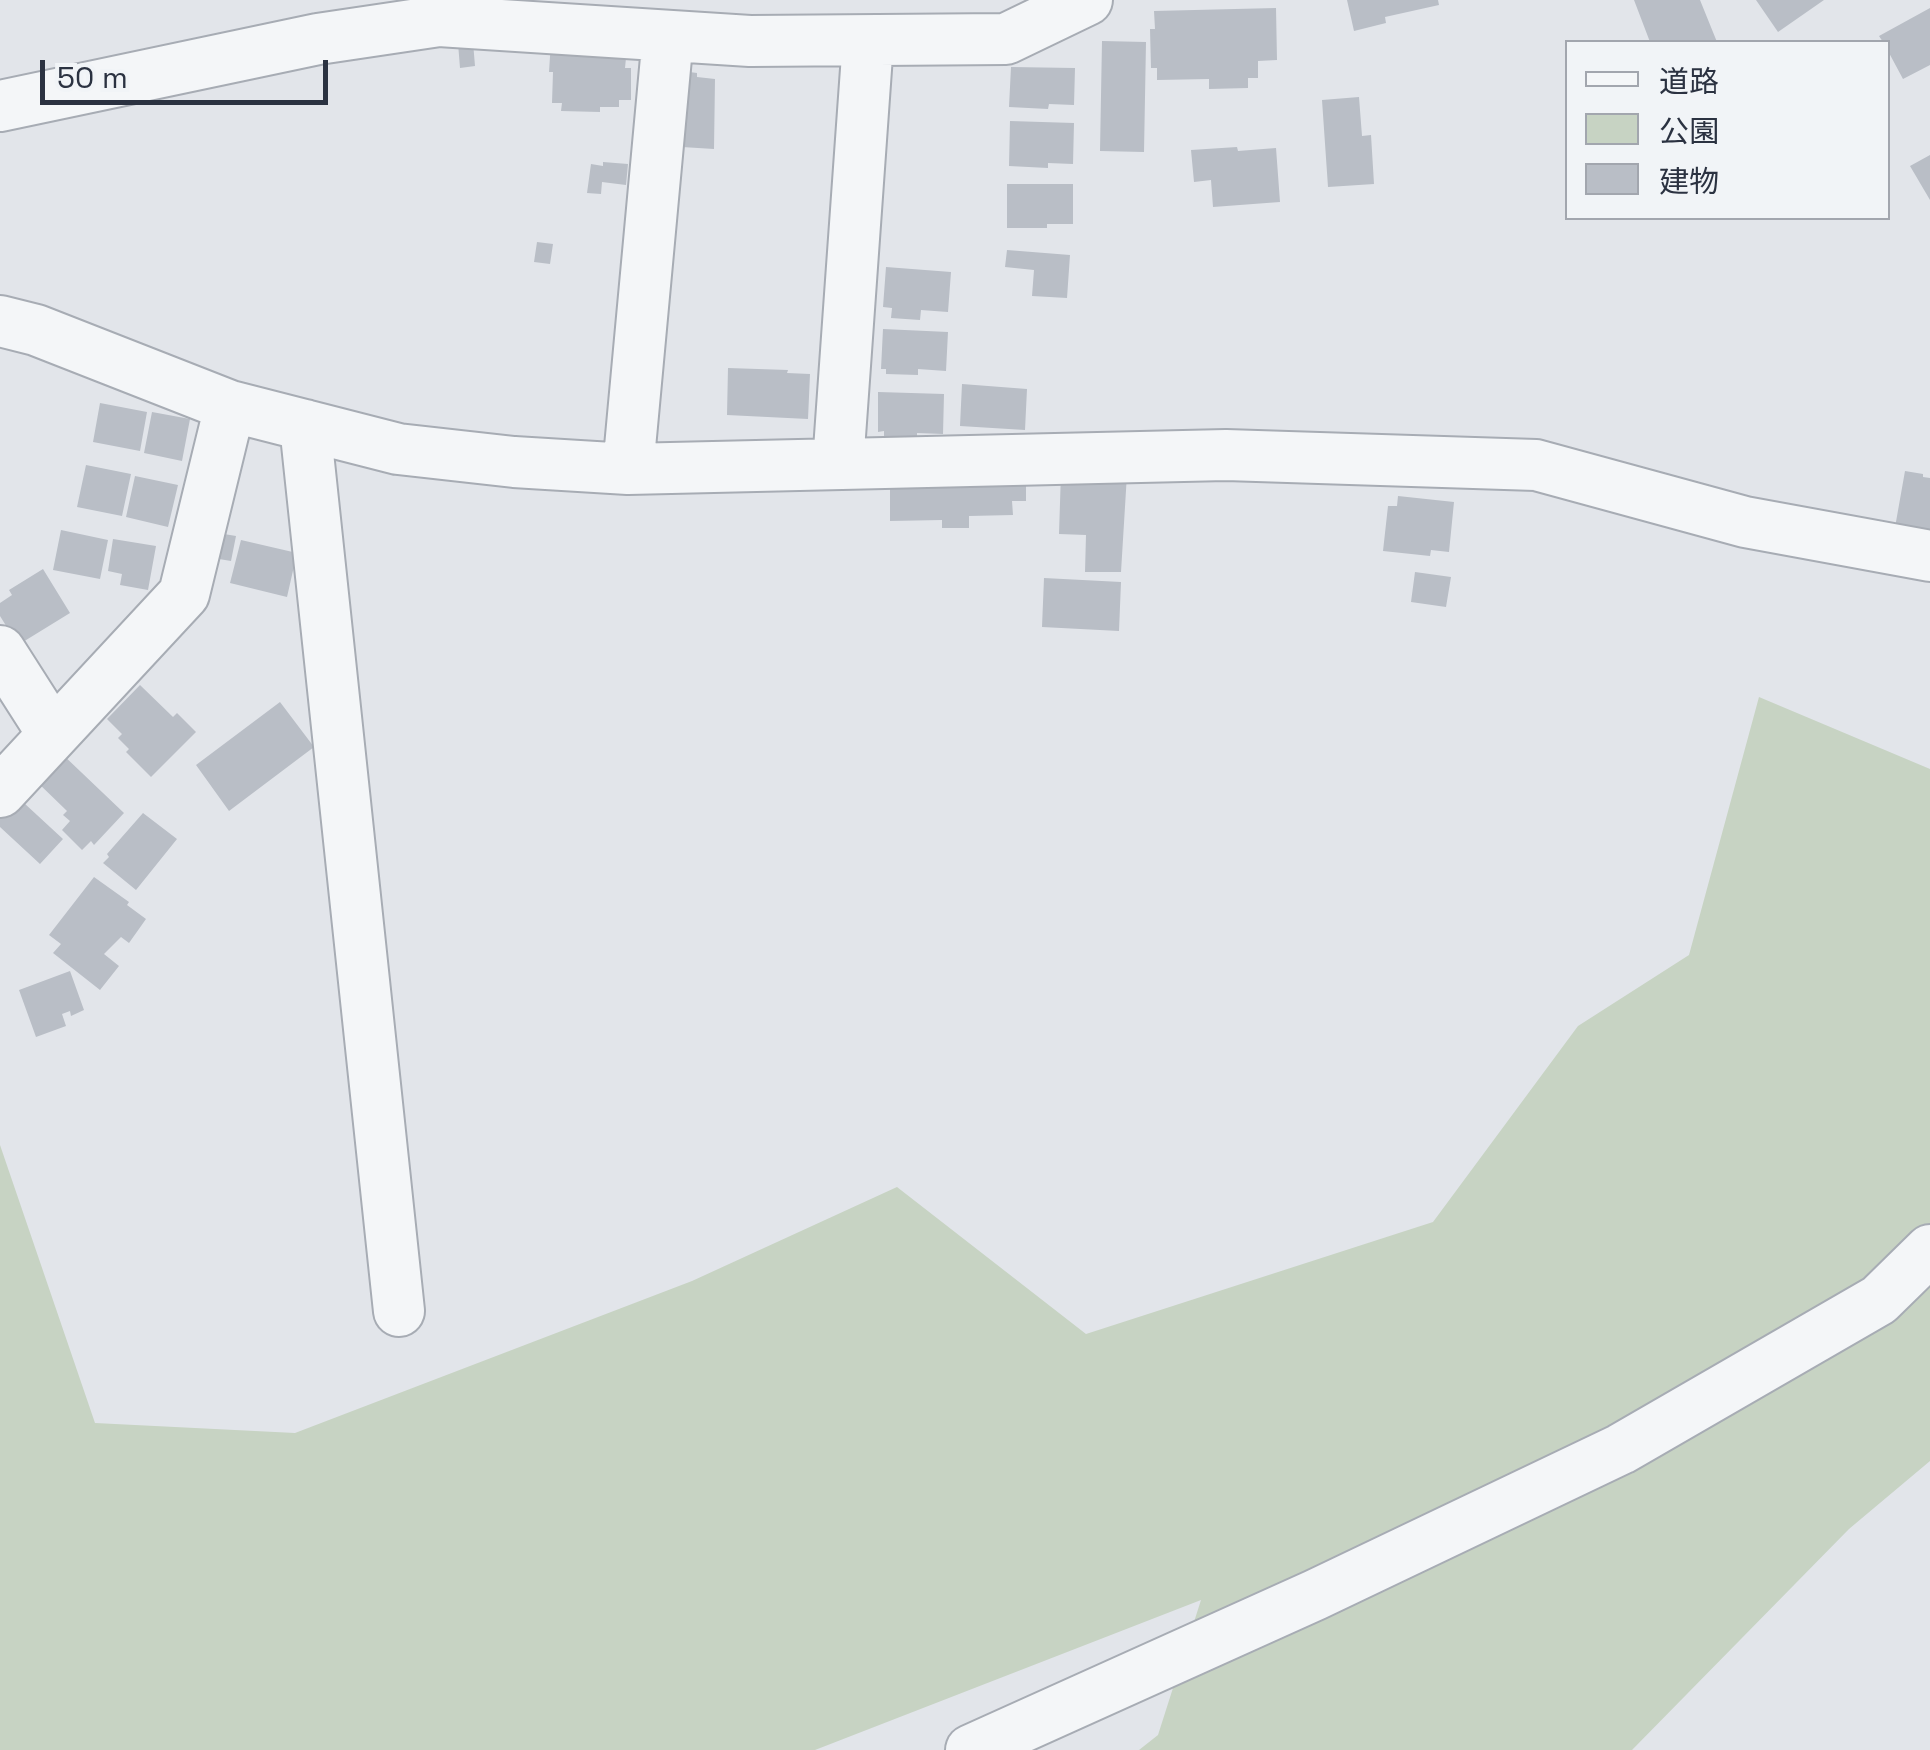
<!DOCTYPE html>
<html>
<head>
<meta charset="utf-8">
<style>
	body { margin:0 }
	#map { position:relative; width:1930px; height:1750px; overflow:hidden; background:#e2e5ea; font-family:"Space Grotesk","Noto Sans JP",sans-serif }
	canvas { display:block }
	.legend { position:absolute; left:1565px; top:40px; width:325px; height:180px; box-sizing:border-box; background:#f1f4f7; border:2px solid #a2a6ae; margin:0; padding:12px 18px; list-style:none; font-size:30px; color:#2b3241 }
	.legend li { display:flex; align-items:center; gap:20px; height:50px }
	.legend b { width:50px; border:2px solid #a2a6ae }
	.scale { position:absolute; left:40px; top:60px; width:288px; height:45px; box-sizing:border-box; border:5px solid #2b3241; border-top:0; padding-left:12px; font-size:30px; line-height:35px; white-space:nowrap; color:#2b3241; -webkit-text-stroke:8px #f1f4f7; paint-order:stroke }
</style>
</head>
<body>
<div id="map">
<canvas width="1930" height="1750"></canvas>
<ul class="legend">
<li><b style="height:12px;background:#f4f6f8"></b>道路</li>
<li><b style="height:28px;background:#c7d3c3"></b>公園</li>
<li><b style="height:28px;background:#b9bec6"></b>建物</li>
</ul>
<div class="scale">50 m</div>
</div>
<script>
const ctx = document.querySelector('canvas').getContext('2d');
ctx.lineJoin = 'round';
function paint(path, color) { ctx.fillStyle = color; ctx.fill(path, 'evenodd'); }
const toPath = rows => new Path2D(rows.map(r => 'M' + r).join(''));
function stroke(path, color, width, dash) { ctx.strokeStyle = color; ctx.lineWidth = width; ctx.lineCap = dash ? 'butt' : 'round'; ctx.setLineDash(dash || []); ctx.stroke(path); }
paint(toPath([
	[1759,697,1930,769,1930,1461,1849,1529,1632,1750,1139,1750,1158,1735,1201,1600,815,1750,0,1750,0,1145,95,1423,295,1433,692,1281,897,1187,1086,1334,1433,1222,1578,1026,1689,955]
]), '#c7d3c3');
paint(toPath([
	[1347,0,1438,0,1439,5,1385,17,1386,23,1354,31],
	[1634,0,1700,0,1717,42,1650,42],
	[1756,0,1824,0,1778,32],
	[1276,8,1277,60,1258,61,1258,78,1248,78,1248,88,1209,89,1209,79,1157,80,1157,68,1151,68,1150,29,1155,29,1154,11],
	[1930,8,1930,65,1903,79,1888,51,1888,42,1883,42,1879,36],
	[551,41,626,58,625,68,631,68,631,100,619,100,619,107,600,107,600,112,561,111,562,103,552,103,553,72,549,72],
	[1102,41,1146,42,1144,152,1100,151],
	[473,42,475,66,460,68,458,43],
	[1011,67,1075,68,1074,105,1049,104,1048,109,1009,107],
	[674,70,697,73,697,77,715,79,714,149,666,146],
	[1359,97,1362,136,1371,135,1374,184,1328,187,1322,100],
	[1010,121,1074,123,1073,164,1048,163,1048,168,1009,166],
	[1237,147,1238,151,1276,148,1280,202,1213,207,1211,180,1194,182,1191,150],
	[1930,155,1930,200,1910,166],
	[603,162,628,164,626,185,602,182,601,194,587,193,591,164,603,166],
	[1007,184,1073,184,1073,224,1047,224,1047,228,1007,228],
	[537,242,553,244,550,264,534,262],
	[1007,250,1070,255,1067,298,1032,296,1034,270,1005,267],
	[886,267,951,272,948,312,921,310,920,320,891,318,892,308,883,307],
	[883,329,948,332,946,371,918,369,918,375,886,374,886,369,881,369],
	[728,368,788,370,787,373,810,374,808,419,727,415],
	[962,384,1027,389,1025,430,960,426],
	[878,392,944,394,943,434,917,433,917,437,884,437,884,431,878,432],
	[100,403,147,412,140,451,93,442],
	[152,412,190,419,182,461,144,453],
	[86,465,131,474,122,516,77,507],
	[1905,471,1923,474,1923,477,1930,478,1930,539,1894,533],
	[1061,472,1127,474,1121,572,1085,572,1086,535,1059,534],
	[890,474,1026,478,1026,501,1012,501,1013,515,969,516,969,528,942,528,942,520,890,521],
	[135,476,178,485,168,527,126,517],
	[1398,496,1454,502,1449,552,1431,550,1430,556,1383,551,1388,506,1397,506],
	[61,530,108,540,100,579,53,570],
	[218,533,236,536,231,561,213,558],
	[113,539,156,546,148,590,120,585,122,574,108,571],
	[241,540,297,553,287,597,230,583],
	[43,569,70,613,18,645,0,616,0,603,12,595,9,590],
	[1415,572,1451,577,1446,607,1411,602],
	[1044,578,1121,582,1119,631,1042,627],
	[140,685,173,717,177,713,196,732,151,777,126,752,129,749,118,738,122,734,107,719],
	[280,702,314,747,229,811,196,765],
	[60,752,124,813,94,845,91,841,82,850,62,830,70,821,63,815,67,811,34,779],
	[24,803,63,839,40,864,0,827,0,816,10,805,16,811],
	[143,813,177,839,136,890,103,863,109,857,107,854],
	[94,877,129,902,127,905,146,919,129,943,121,937,104,954,119,966,100,990,53,953,61,944,49,935],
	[70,971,84,1010,71,1016,70,1011,62,1014,66,1026,36,1037,19,990]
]), '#b9bec6');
const minor = toPath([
	[0,106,318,39,439,21,750,41,1006,39,1087,0],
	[0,321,36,330,230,406,398,449,514,462,628,469,1226,455,1536,465,1745,522,1930,556],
	[305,425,399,1311],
	[838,464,868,41],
	[628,469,668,36],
	[0,651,53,734],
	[0,792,184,594,230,406],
	[971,1750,1315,1595,1621,1449,1879,1300,1930,1250]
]);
stroke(minor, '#a7acb4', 54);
stroke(minor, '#f4f6f8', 50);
</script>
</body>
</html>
